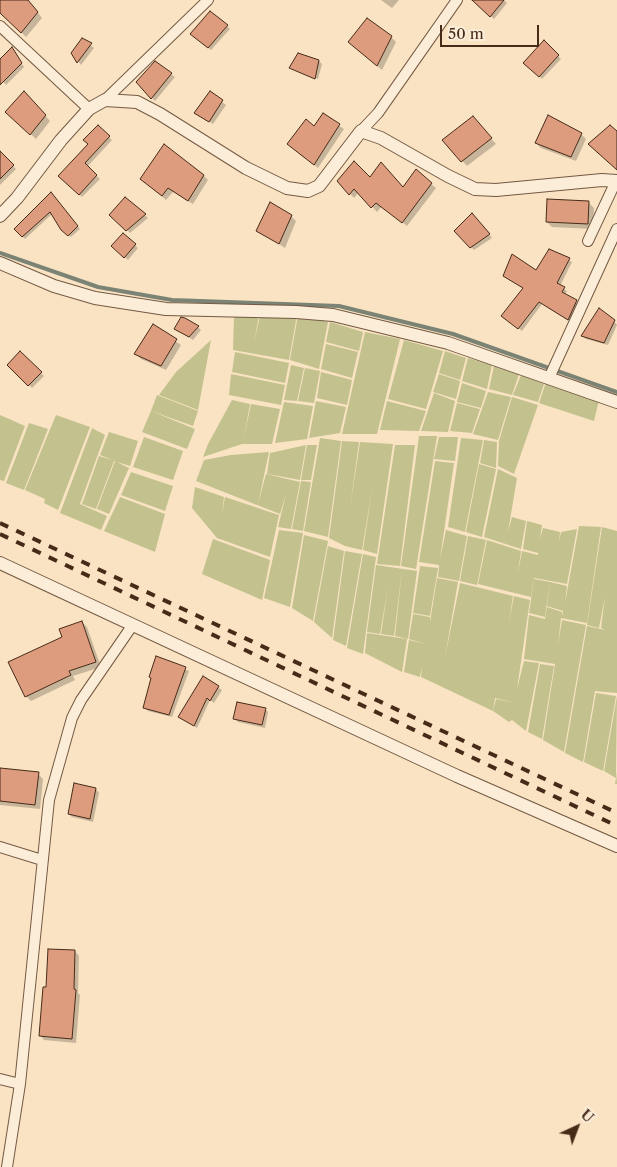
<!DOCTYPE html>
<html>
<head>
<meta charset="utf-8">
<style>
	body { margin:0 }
	#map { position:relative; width:617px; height:1167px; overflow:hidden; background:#f9e3c2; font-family:"Libre Caslon Text",serif }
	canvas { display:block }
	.north { position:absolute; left:552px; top:1102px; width:50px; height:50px; -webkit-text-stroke:4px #fbedd7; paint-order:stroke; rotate:43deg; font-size:14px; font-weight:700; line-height:20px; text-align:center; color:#472b19 }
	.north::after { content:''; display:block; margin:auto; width:18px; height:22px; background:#472b19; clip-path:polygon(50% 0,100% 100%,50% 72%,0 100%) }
	.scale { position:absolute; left:440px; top:25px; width:99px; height:22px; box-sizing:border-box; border:2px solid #472b19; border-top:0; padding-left:6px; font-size:15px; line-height:18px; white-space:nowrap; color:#472b19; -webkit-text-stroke:4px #fbedd7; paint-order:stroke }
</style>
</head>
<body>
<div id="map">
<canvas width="617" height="1167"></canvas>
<div class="north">U</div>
<div class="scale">50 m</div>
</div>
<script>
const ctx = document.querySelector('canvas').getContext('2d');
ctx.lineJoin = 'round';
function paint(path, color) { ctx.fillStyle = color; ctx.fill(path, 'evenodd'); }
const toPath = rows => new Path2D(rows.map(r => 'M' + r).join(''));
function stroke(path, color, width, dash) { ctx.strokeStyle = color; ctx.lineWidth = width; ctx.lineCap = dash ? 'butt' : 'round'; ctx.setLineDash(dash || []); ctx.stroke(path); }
paint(toPath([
	[259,315,254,343,260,315,297,315,289,360,233,350,234,316],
	[298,315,328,322,319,369,290,360],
	[330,322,363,332,359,351,326,342],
	[365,332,400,339,377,434,342,434],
	[211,340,198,410,159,395,176,372],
	[404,340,443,351,426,409,388,399],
	[326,344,358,352,352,378,321,369],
	[445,351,466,358,460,380,439,373],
	[235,352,289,363,285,383,232,372],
	[468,358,492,365,487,389,462,381],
	[291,365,304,368,297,401,284,400],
	[494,366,519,374,512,395,489,389],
	[305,368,320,371,314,403,298,401],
	[321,372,352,380,347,405,317,398],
	[231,374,285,385,281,405,229,395],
	[439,374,460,381,456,399,433,392],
	[521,375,544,384,538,402,513,395],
	[546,382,599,400,594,421,539,403],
	[462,383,486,391,481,408,457,402],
	[488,392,511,397,498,440,473,434],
	[434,393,455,401,448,432,421,431],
	[157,395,198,411,193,426,151,411],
	[512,397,538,405,514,474,498,466,499,441],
	[232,400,250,404,244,437,251,404,280,409,272,444,242,444,203,457,208,444],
	[316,401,346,407,340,433,309,438],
	[387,401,426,411,419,431,380,430],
	[284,402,313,406,307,439,275,443],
	[457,403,480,409,472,433,450,431],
	[151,411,195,429,187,449,142,432],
	[0,415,25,426,4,481,0,480],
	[56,415,90,427,58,510,44,503,45,499,25,490],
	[29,423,48,429,24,490,6,483],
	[92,428,105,435,80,504,107,516,101,530,60,513],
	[109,432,138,441,130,466,114,461,96,509,82,504,99,456,113,460,100,455],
	[419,436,437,436,416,569,401,566],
	[144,437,183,451,173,480,133,467],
	[439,437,458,437,455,461,434,459],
	[320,438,341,441,328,537,304,531],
	[461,438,483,440,465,532,448,527],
	[484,440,497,442,496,468,480,463],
	[342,441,359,442,350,508,360,442,393,444,377,554,363,550,372,490,362,550,345,546,329,538],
	[306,445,300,480,267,474,270,453],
	[307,445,317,445,311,480,301,480],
	[395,445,415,445,400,566,377,564],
	[269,452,258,504,266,474,300,482,291,529,278,527,286,494,280,514,196,481,204,460,231,455],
	[115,461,129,468,109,514,97,509],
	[435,461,454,463,440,559,446,530,467,536,459,581,438,577,439,565,419,562],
	[479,464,496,469,482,537,466,532],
	[498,469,517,478,508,532,512,517,526,521,521,549,484,537],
	[131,472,173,486,165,511,121,495],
	[301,481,311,482,303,531,292,529],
	[195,487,224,497,222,514,225,497,279,515,270,557,217,538,192,508],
	[120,497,165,514,155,552,104,531],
	[527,521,542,525,540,539,543,528,560,532,559,542,561,532,577,529,567,584,534,578,531,597,478,584,487,540,521,551,518,573,522,551,538,555,538,553,523,549],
	[579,526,601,527,587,623,561,618,558,645,562,620,586,625,564,752,543,740,555,664,524,659,529,615,545,619,547,607,562,612,562,617,563,611,547,606,550,582,567,586,565,603],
	[602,527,617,531,617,693,595,691,583,762,565,753,587,626,605,630,601,628,605,597,599,628,587,625],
	[279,530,303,533,290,607,264,598],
	[304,535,328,541,313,621,292,608],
	[468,536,486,540,477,585,460,581],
	[213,539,270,560,262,600,202,574],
	[328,546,344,551,332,638,314,622],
	[345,551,362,554,346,646,333,640],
	[363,554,376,557,363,654,347,648],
	[376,565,417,571,408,639,395,636,402,570,394,636,381,634,388,587,380,634,367,632],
	[420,566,438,568,430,616,413,613],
	[437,578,458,582,445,657,460,583,513,596,509,622,514,596,530,600,517,689,524,661,539,663,526,731,512,720,509,722,493,711,496,699,515,703,495,698,493,711,421,677,422,666,420,677,404,672,409,640,426,644,409,639,413,614,430,617,430,622],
	[534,579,550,582,545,617,529,613],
	[367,633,407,639,402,672,365,653],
	[540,664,554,666,542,739,528,732],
	[596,693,616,696,603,771,584,762],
	[617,696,616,771,617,784,615,784,616,778,604,771]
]), '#c3c28f');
paint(toPath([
	[0,0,28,0,42,18,26,37,0,11],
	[381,0,399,0,392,8],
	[473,0,504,0,507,3,494,19],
	[227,26,230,29,211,50,194,37],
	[391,37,396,42,382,70,354,47],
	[83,39,94,48,81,65,73,53],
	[544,42,561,59,542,79,525,63],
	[12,49,24,67,6,85,0,78,0,60],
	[319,61,322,64,318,79,291,68],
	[155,63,175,77,155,101,137,82],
	[210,93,226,105,213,124,196,113],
	[29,97,50,121,36,139,7,112],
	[323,115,344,129,318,168,292,148,314,127],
	[477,123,496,144,467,166,443,140],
	[98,127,112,140,87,167,100,179,82,197,60,176,90,145],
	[581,134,586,139,576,161,541,148,536,143],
	[0,153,16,169,0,185],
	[204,176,208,180,193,204,173,192,166,200,141,179],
	[370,178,403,188,431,184,436,188,407,226,382,206,377,212,359,192,354,198,338,181],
	[53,196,80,229,71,237,62,229,52,214,25,239,16,229],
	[125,198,148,218,130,233,111,214],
	[589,203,594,208,593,229,552,227,547,222],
	[291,216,296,221,285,248,258,230],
	[475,218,492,238,474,250,455,231],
	[123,234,138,248,128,260,116,249],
	[550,250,572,262,560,286,567,291,565,295,579,304,571,322,542,304,522,331,506,319,524,289,504,276,536,272],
	[614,321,617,325,608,345,586,339,583,336],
	[153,325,181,345,166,370,141,359,136,354],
	[198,327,201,330,193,340,176,329],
	[20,353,44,376,32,388,9,365],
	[82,622,87,627,101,667,73,676,75,680,31,701,26,696,63,637],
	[157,658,189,671,172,717,148,711,145,708],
	[204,678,222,690,214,703,210,700,197,728,180,717],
	[265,709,268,712,265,728,238,722,235,719],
	[0,770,38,774,43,779,40,809,0,805],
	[75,785,96,789,99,793,93,822,72,817,69,814],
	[75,951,79,956,78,993,80,995,76,1043,44,1040,40,1035,47,988]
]), '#0003');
stroke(toPath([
	[0,253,98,287,172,300,339,306,453,334,617,392]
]), '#7b8375', 4);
const building = toPath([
	[0,0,28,0,38,12,21,33,0,13,0,0],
	[472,0,504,0,490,17,472,0],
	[210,11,228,25,208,48,190,34,210,11],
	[367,18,392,36,377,66,348,42,367,18],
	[82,38,92,43,77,63,71,53,82,38],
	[544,40,559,55,539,77,523,63,544,40],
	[12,47,22,63,0,85,0,59,12,47],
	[298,53,319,60,315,79,289,68,298,53],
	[155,61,172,73,151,99,136,82,155,61],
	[24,91,46,115,30,135,5,112,24,91],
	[210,91,223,100,209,122,194,113,210,91],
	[323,113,340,124,314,165,287,144,306,119,314,126,323,113],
	[548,115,582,133,571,157,535,143,548,115],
	[473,116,492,138,461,162,442,140,473,116],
	[98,125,110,136,85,163,97,175,79,195,58,176,88,144,83,140,98,125],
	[610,125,617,131,617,170,588,144,610,125],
	[164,144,204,175,188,201,168,188,162,196,140,179,164,144],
	[0,151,14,165,0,179,0,151],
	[354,161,370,177,381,162,403,187,416,169,432,183,402,223,376,203,371,208,354,189,349,195,337,181,354,161],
	[51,192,78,226,68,236,61,230,50,212,22,237,14,229,51,192],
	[125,197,146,214,126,231,109,215,125,197],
	[547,199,589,201,588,224,546,222,547,199],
	[270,202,292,215,279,244,256,231,270,202],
	[472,213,490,234,470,248,454,231,472,213],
	[123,233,136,244,124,258,111,246,123,233],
	[549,249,570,258,557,283,565,287,562,292,577,300,568,320,539,302,518,329,501,316,523,288,503,276,512,254,536,270,549,249],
	[599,308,615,320,604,343,581,336,599,308],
	[181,317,185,318,199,326,189,337,174,329,181,317],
	[153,324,177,339,161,366,134,354,153,324],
	[20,351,42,372,28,386,7,365,20,351],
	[82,621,96,662,69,671,71,675,25,697,8,662,62,637,59,629,82,621],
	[156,656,186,667,169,715,143,708,151,678,149,677,156,656],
	[203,676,219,686,210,701,207,698,194,726,178,717,203,676],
	[237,702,266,708,262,725,233,719,237,702],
	[0,768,39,772,35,805,0,801,0,768],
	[74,783,96,788,90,819,68,814,74,783],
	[48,949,75,950,74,989,76,990,72,1039,39,1036,43,987,46,987,48,949]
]);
paint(building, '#dc9c7d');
stroke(building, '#472b19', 1);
const minor = toPath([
	[0,26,89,109],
	[105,100,208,0],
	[361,131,378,113,457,0],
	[588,241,616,181],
	[549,378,617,229],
	[0,847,42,860],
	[0,1079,20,1084],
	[7,1167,20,1084,49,800,72,718,81,700,132,626]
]);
const tertiary = toPath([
	[0,216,17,198,61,140,89,109,105,100,137,102,160,114,246,168,287,188,308,191,319,186,361,131,381,138,448,176,475,189,496,190,602,180,617,181],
	[0,263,54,286,95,298,166,309,296,312,333,315,448,343,617,402],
	[0,563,457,776,617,846]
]);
stroke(minor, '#745943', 12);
stroke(tertiary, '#745943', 14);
stroke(minor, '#fbedd7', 10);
stroke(tertiary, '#fbedd7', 12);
stroke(toPath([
	[0,523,617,813],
	[0,534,617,826]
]), '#472b19', 4, [9, 9]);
</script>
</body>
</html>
